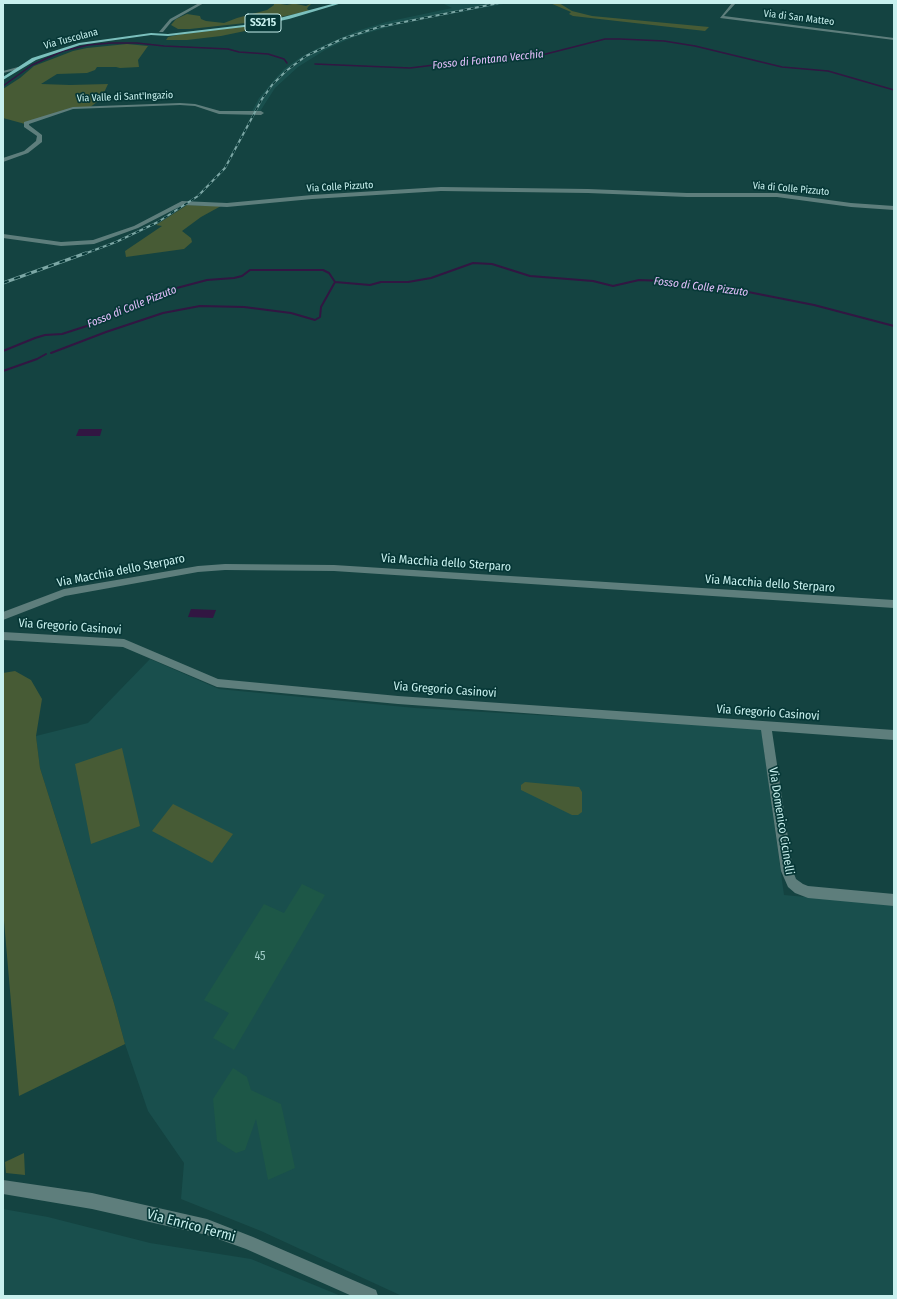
<!DOCTYPE html>
<html>
<head>
<meta charset="utf-8">
<style>
	body { margin:0 }
	#map { position:relative; width:897px; height:1299px; overflow:hidden; background:#144341; font-family:"Fira Sans Condensed",sans-serif }
	canvas { display:block }
	.frame { position:absolute; inset:0; border:4px solid #c8f0ee; pointer-events:none }
</style>
</head>
<body>
<div id="map">
<canvas width="897" height="1299"></canvas>
<div class="frame"></div>
</div>
<script>
const ctx = document.querySelector('canvas').getContext('2d');
ctx.lineJoin = 'round';
function paint(path, color) { ctx.fillStyle = color; ctx.fill(path, 'evenodd'); }
const toPath = rows => new Path2D(rows.map(r => 'M' + r).join(''));
function stroke(path, color, width, dash) { ctx.strokeStyle = color; ctx.lineWidth = width; ctx.lineCap = dash ? 'butt' : 'round'; ctx.setLineDash(dash || []); ctx.stroke(path); }
function label(font, color, halo, rows, align = 'center') {
  ctx.font = font + ' "Fira Sans Condensed",sans-serif'; ctx.lineWidth = 3.5; ctx.setLineDash([]); ctx.textBaseline = 'middle'; ctx.strokeStyle = halo; ctx.fillStyle = color; for (const [text, x, y, turn = 0] of rows) {
    ctx.save(); ctx.translate(x, y); ctx.rotate((+turn || 0) * Math.PI / 180); ctx.textAlign = isNaN(turn) ? turn : align; if (halo) ctx.strokeText(text, 0, 0); ctx.fillText(text, 0, 0); ctx.restore();
  }
}
paint(toPath([
	[442,3,509,3,402,23,354,37,342,42,325,50,298,67,275,88,259,113,251,113,259,98,275,79,284,69,301,57,320,47,357,31,386,22,452,8],
	[150,659,219,689,415,708,761,728,784,895,894,905,894,1296,402,1296,261,1231,181,1199,184,1163,148,1111,125,1044,114,1003,40,768,36,736,88,723],
	[3,1209,48,1217,150,1243,251,1259,341,1296,3,1296]
]), '#194f4d');
paint(toPath([
	[274,3,287,5,297,3,296,4,306,6,312,3,308,7,307,9,310,11,255,22,190,29,178,29,171,25,176,19,187,14,200,16,201,19,206,21,224,23,237,18,267,10,274,5],
	[550,3,559,3,572,11,592,16,709,27,705,31,573,16,569,14,571,12],
	[265,24,269,26,221,36,187,40,166,40,168,37,182,34],
	[127,44,148,46,138,60,139,67,120,68,116,67,97,67,95,70,87,73,57,74,41,84,70,85,108,84,101,99,89,108,73,108,25,124,3,118,3,89,20,78,34,66,73,51,87,48],
	[187,205,221,206,201,217,182,231,191,238,192,242,184,249,126,257,125,251,162,226,156,225],
	[15,671,31,680,42,699,36,736,40,768,114,1003,125,1044,19,1096,3,909,3,673],
	[122,748,140,826,91,844,75,764],
	[525,782,579,787,582,792,582,812,578,815,572,815,521,790,521,785],
	[173,804,233,834,212,863,152,831],
	[24,1153,25,1175,6,1173,5,1162]
]), '#475b35');
paint(toPath([
	[79,429,102,429,100,436,76,436],
	[191,609,216,610,213,618,188,617]
]), '#321642');
stroke(toPath([
	[315,64,410,68,499,57,542,55,605,39,620,39,664,41,695,46,782,67,828,71,894,90],
	[3,86,32,65,63,51,88,45,111,43,137,43,164,46,228,49,239,52,268,54,284,59,287,63]
]), '#321642', 1.5);
stroke(toPath([
	[3,351,35,338,45,335,62,334,93,324,173,289,207,280,234,278,242,276,250,270,323,270,329,273,335,282,370,285,381,282,408,282,431,278,473,263,492,264,530,276,593,281,613,286,639,280,664,281,738,290,814,305,894,326],
	[51,353,106,332,163,313,200,306,244,307,291,313,315,320,320,317,321,307,335,282],
	[3,371,37,359,46,354]
]), '#321642', 2);
paint(toPath([
	[302,884,325,895,234,1050,213,1038,229,1013,204,1000,264,904,284,913],
	[233,1068,247,1077,251,1090,281,1104,295,1168,268,1180,256,1119,245,1150,236,1153,217,1141,213,1099]
]), '#1d5747');
paint(toPath([
	[199,3,204,3,172,21,163,32,159,32,170,19,199,3],
	[732,3,736,3,724,16,894,38,894,40,720,18,732,3],
	[891,3,894,3,894,4,892,4,891,3],
	[18,67,20,69,3,73,3,71,18,67],
	[180,103,195,104,220,111,261,111,264,113,261,115,219,114,195,106,180,105,73,109,29,124,29,125,42,135,42,142,28,153,3,162,3,158,24,151,36,141,37,136,24,127,24,122,73,107,180,103],
	[441,187,588,189,687,193,777,193,851,203,894,206,894,210,851,207,777,197,687,197,588,193,441,191,312,199,227,207,183,205,138,228,94,244,61,246,3,238,3,234,61,242,93,240,134,226,182,201,227,203,312,195,441,187],
	[225,564,334,565,894,600,894,608,334,571,225,570,198,572,65,596,3,620,3,612,64,589,198,566,225,564],
	[3,632,124,639,218,679,398,696,894,730,894,740,772,731,793,871,796,879,803,884,808,886,894,894,894,906,808,898,795,893,788,887,781,871,761,730,398,704,217,687,123,647,3,640,3,632],
	[3,1180,92,1193,207,1219,253,1237,376,1290,378,1296,352,1296,246,1249,207,1235,92,1209,3,1194,3,1180]
]), '#5e7e7c');
paint(toPath([
	[336,3,342,3,289,19,261,25,168,36,151,35,80,45,36,60,3,80,3,77,32,58,79,43,151,33,168,34,261,23,336,3]
]), '#7bc0bd');
const railFar1 = toPath([
	[84,254,116,242,158,222,198,196,225,168,262,99,272,85,286,71,306,56,342,39,379,27,499,3]
]);
const rail = toPath([
	[3,283,86,253]
]);
stroke(railFar1, '#7ca7a5', 2);
stroke(rail, '#7ca7a5', 3);
stroke(railFar1, '#073837', 1.5, [4]);
stroke(rail, '#073837', 2, [6]);
label('10px', '#c8f0ee', '#073837', [
	["Via di San Matteo",799,18,7],
	["Via Tuscolana",71,39,-15],
	["Via Valle di Sant'Ingazio",125,97,-2],
	["Via Colle Pizzuto",340,187,-3],
	["Via di Colle Pizzuto",791,189,5]
]);
for (const [x, y, w] of [
	[263,23,36]
]) { const box = new Path2D(); box.roundRect(x - w / 2, y - 9, w, 18, 3); ctx.fillStyle = '#073837'; ctx.fill(box); stroke(box, '#c8f0ee', 1); }
label('bold 11px', '#c8f0ee', null, [
	["SS215",263,23]
]);
label('italic 11px', '#e4c0fd', '#073837', [
	["Fosso di Fontana Vecchia",488,60,-6],
	["Fosso di Colle Pizzuto",701,287,7],
	["Fosso di Colle Pizzuto",132,307,-22]
]);
label('12px', '#c8f0ee', '#073837', [
	["Via Macchia dello Sterparo",446,563,4],
	["Via Macchia dello Sterparo",121,571,-11],
	["Via Macchia dello Sterparo",770,584,4],
	["Via Gregorio Casinovi",70,627,4],
	["Via Gregorio Casinovi",445,690,4],
	["Via Gregorio Casinovi",768,713,4],
	["Via Domenico Cicinelli",781,821,81]
]);
label('12px', '#9dcac4', null, [
	["45",260,957]
]);
label('14px', '#c8f0ee', '#073837', [
	["Via Enrico Fermi",191,1226,15]
]);
</script>
</body>
</html>
